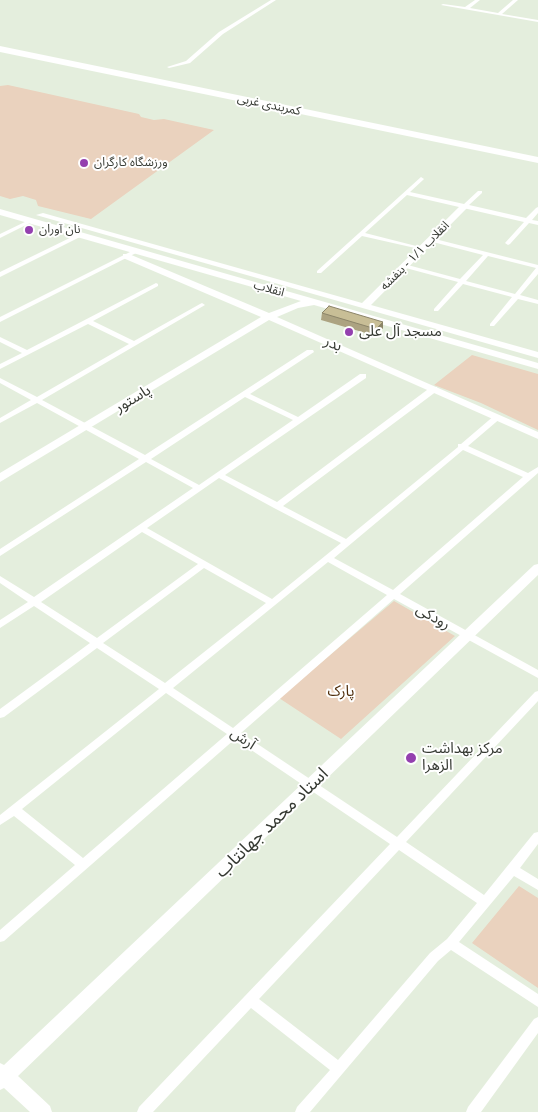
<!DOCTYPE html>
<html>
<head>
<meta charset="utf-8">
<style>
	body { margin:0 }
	canvas { display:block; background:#e4eedd }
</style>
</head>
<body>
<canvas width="538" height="1112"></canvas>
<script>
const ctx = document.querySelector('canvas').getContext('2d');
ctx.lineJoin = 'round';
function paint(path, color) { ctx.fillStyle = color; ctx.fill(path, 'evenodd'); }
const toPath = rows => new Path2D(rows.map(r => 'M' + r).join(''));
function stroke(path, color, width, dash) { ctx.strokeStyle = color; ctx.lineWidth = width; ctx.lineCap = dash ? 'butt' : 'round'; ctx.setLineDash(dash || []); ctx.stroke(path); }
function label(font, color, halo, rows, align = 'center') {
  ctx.font = font + ' "Open Sans","Noto Sans Arabic",sans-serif'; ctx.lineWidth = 4; ctx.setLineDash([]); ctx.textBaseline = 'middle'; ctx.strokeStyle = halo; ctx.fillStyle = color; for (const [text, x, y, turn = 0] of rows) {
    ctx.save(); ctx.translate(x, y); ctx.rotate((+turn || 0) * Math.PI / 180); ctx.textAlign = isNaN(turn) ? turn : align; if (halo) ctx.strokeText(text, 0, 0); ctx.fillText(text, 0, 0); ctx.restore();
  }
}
paint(toPath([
	[8,85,139,114,141,117,154,120,164,119,214,130,91,219,38,206,36,200,23,196,10,199,0,196,0,86],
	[472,355,538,374,538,430,481,403,434,385],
	[394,601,455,636,341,739,279,698],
	[519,886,538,898,538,988,472,943]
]), '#ead2be');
paint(toPath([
	[271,0,276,0,223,34,190,63,169,68,167,67,186,61,219,32,271,0],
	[475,0,480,0,470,8,498,13,513,0,518,0,502,14,538,20,538,22,441,5,443,4,465,7,475,0],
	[421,177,424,179,423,180,410,192,464,204,478,191,482,191,482,193,469,205,526,218,536,208,538,207,538,213,532,220,538,221,538,225,529,223,510,244,508,245,505,243,524,222,407,195,365,233,424,248,424,250,362,236,321,273,317,273,317,271,421,177],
	[29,220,34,221,0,238,0,234,29,220],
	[80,233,83,235,82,236,0,277,0,272,80,233],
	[431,238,538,265,538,274,520,295,538,300,538,304,518,299,494,326,490,326,490,324,512,297,463,284,438,311,434,311,434,309,458,282,402,267,402,265,404,264,460,279,483,255,429,241,429,239,431,238],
	[488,256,536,268,515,294,466,281,488,256],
	[136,249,139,251,138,252,0,322,0,317,136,249],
	[156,283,158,284,158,286,93,321,134,341,200,304,202,303,205,305,42,400,145,455,307,350,313,350,314,352,250,394,298,417,360,374,366,374,366,378,225,475,277,502,431,387,437,387,437,391,283,506,346,539,458,447,458,444,461,444,495,415,498,415,502,417,468,446,528,473,538,467,538,473,400,594,538,670,538,678,394,599,241,733,397,837,535,692,538,691,538,701,406,842,484,895,534,833,538,832,538,844,520,868,538,879,538,890,514,876,459,942,538,994,538,1007,451,950,438,961,310,1112,295,1112,297,1107,330,1070,251,1008,153,1112,137,1112,139,1107,390,844,235,739,4,941,0,942,0,930,75,865,14,816,0,825,0,815,159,689,97,648,4,717,0,718,0,709,90,643,34,606,0,628,0,620,28,602,0,583,0,576,34,597,193,488,146,462,0,556,0,549,139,459,37,403,0,423,0,418,31,400,0,383,0,378,37,397,129,344,88,324,0,369,0,364,22,353,0,342,0,337,27,350,156,283],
	[245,397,293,420,199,485,151,459,245,397],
	[463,450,523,477,393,590,334,558,463,450],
	[219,478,274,508,341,543,272,599,147,528,219,478],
	[142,532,198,564,97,638,41,602,142,532],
	[328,562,387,595,233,728,173,688,328,562],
	[204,568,266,603,165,683,103,643,204,568],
	[166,693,227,734,83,858,22,809,166,693],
	[399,850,477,903,447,939,430,953,338,1060,259,999,399,850],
	[538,1017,538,1033,481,1112,466,1112,468,1107,534,1019,538,1017]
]), '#fff');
paint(toPath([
	[462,204,469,206,371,305,538,352,538,358,36,215,43,213,362,303,462,204],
	[0,209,538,363,538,369,314,305,298,308,277,317,538,432,538,439,269,320,0,482,0,473,261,317,123,258,123,254,129,254,269,313,301,301,0,215,0,209],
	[538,564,538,575,18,1076,50,1106,52,1112,30,1112,4,1088,0,1090,0,1063,4,1065,534,565,538,564]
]), '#fff');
paint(toPath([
	[0,46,538,157,538,163,0,52,0,46]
]), '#fff');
paint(toPath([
	[322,313,383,322,383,328,376,336,321,320]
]), '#aca381');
paint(toPath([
	[383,322,383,328,376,336,376,329]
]), '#8c8569');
const building = toPath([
	[329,306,383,322,376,329,322,313,329,306]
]);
paint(building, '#c8be96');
stroke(building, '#8c8569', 1);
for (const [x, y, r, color] of [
	[84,163,5,"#9440af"],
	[29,230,5,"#9440af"],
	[349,332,5,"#9440af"],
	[411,758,6,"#9440af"]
]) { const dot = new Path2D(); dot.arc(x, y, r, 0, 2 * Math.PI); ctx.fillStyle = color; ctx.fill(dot); stroke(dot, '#fff', 2); }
label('12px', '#363a33', '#fff', [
	["کمربندی غربی",269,105,12],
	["انقلاب ۱/۱ - بنفشه",415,256,-45],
	["انقلاب",269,289,16]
]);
label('12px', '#363a33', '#fff', [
	["ورزشگاه کارگران",94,163],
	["نان آوران",39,230]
], 'left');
label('15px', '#363a33', '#fff', [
	["مسجد آل علی",359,332],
	["مرکز بهداشت",422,749],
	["الزهرا",422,766]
], 'left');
label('15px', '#363a33', '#fff', [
	["بدر",333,344,23],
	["پاستور",133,399,-31],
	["رودکی",433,617,29],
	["آرش",243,739,34]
]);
label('15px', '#4f2d0a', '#fff', [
	["پارک",341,692]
]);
label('18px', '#363a33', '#fff', [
	["استاد محمد جهانتاب",272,823,-44]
]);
</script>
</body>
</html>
